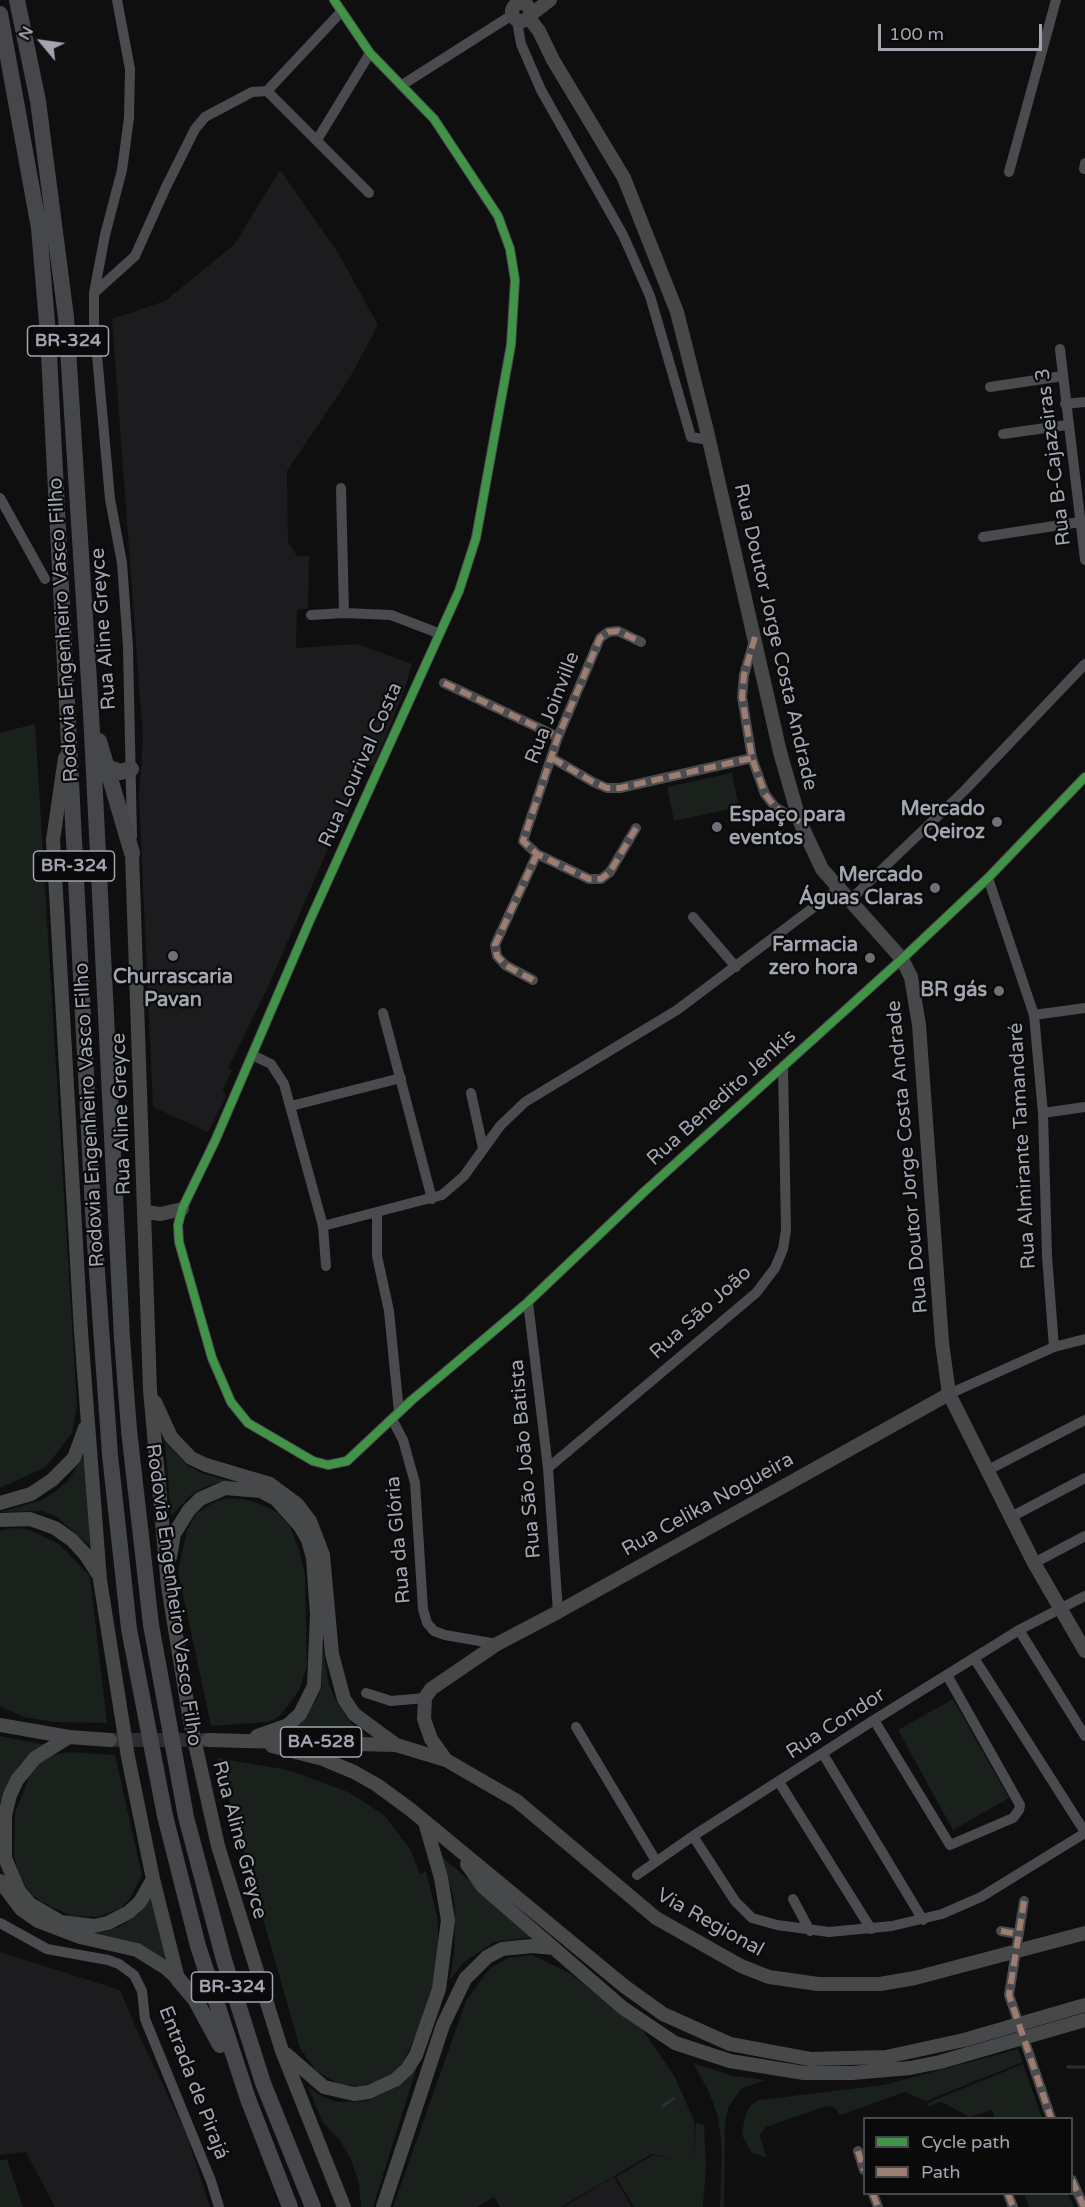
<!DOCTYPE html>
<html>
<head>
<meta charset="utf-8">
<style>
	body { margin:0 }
	#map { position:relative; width:1085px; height:2207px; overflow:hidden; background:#0f0f10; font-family:"Varela Round",sans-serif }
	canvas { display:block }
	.legend { position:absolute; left:863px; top:2117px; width:210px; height:78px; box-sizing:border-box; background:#0a0a0b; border:2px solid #46484d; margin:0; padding:8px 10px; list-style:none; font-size:18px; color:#a1a5b0 }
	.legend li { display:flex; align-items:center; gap:12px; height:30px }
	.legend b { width:30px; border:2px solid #46484d }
	.north { position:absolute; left:12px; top:12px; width:60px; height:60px; -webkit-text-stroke:4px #0a0a0b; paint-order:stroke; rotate:299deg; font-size:16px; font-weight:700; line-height:24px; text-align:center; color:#a1a5b0 }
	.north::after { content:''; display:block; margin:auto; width:21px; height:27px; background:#a1a5b0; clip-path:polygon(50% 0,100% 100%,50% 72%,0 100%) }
	.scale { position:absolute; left:878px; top:24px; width:164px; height:27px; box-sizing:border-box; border:3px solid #a1a5b0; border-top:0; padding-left:8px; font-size:18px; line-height:21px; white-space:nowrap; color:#a1a5b0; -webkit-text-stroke:4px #0a0a0b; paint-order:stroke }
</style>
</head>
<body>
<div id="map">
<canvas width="1085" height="2207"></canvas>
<ul class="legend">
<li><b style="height:8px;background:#419447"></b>Cycle path</li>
<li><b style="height:8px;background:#9b7d72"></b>Path</li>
</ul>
<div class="north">N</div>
<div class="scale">100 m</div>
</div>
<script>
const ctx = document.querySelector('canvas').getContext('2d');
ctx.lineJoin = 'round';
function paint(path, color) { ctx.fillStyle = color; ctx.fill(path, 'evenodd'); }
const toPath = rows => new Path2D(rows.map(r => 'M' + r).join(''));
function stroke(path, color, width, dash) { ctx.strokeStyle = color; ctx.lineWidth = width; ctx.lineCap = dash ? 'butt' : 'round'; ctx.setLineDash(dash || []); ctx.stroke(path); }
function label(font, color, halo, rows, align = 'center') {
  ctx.font = font + ' "Varela Round",sans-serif'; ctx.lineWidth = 4.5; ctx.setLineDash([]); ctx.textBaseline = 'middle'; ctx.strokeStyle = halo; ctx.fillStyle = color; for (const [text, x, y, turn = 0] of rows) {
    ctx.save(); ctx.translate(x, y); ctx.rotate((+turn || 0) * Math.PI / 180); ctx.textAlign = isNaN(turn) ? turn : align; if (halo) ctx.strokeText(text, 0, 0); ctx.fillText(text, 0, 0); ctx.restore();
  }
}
paint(toPath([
	[280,170,337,251,378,325,349,379,287,471,288,542,297,556,309,556,308,608,297,610,296,648,357,644,412,664,403,694,374,766,362,763,343,827,337,828,266,991,228,1068,232,1071,223,1089,226,1097,208,1132,153,1107,139,797,143,738,112,319,165,301,234,245],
	[0,1952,120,1990,138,2033,186,2133,210,2207,55,2207,26,2152,0,2155],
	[614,2177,632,2207,563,2207]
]), '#1c1c1e');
paint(toPath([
	[35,724,77,1405,72,1433,46,1467,0,1488,0,733],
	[732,773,739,807,674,821,667,787],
	[165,1442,188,1466,204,1474,238,1483,220,1482,205,1487,191,1495,171,1516],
	[86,1452,90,1546,57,1517,42,1511,0,1512,42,1500,57,1490,68,1481],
	[227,1498,244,1499,263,1505,278,1513,290,1527,299,1550,305,1575,307,1666,299,1690,280,1716,269,1722,211,1726,178,1571,187,1530,197,1513,212,1503],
	[13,1528,28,1529,59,1544,90,1576,107,1723,55,1722,23,1717,0,1706,0,1530],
	[322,1644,329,1685,335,1699,351,1723,368,1737,324,1731,281,1733,304,1717,318,1697,322,1687],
	[953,1699,1009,1798,953,1830,898,1730],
	[0,1736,46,1745,33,1751,18,1766,0,1813],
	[69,1752,115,1755,142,1875,129,1900,120,1908,99,1917,71,1916,42,1902,30,1893,21,1879,14,1857,15,1813,30,1775,40,1762,52,1755],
	[217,1758,288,1770,348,1792,384,1815,410,1849,420,1874,426,1871,437,1916,439,1947,435,1977,420,2026,403,2062,385,2079,362,2086,339,2084,316,2071,300,2048],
	[440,1855,534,1937,494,1942,463,1963,450,1980,454,1954,455,1912,453,1895],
	[151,1896,169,1961,137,1943,87,1934,109,1931,121,1926,139,1914],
	[532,1955,568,1972,642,2029,675,2077,695,2123,693,2163,696,2123,704,2125,706,2166,703,2207,634,2207,616,2177,653,2155,682,2161,652,2154,561,2207,500,2207,494,2197,477,2207,393,2207,466,2001,489,1969,508,1958],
	[1018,2049,1023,2062,926,2101,905,2092,840,2115,835,2108,826,2106,766,2127,759,2135,767,2157,764,2157,751,2152,742,2135,745,2116,750,2106,759,2100,884,2085],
	[693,2063,733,2076,765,2080,741,2089,728,2108,725,2126,724,2207,720,2207,722,2149,718,2116,708,2090],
	[1023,2064,1042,2118,995,2118,992,2110,970,2117,941,2102,929,2106,927,2103],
	[417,2067,373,2207,361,2207,359,2183,351,2160,340,2140,323,2123,308,2087,323,2097,337,2102,367,2101,397,2087],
	[7,2159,23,2207,0,2207,0,2160],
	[1024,2194,1068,2194,1074,2207,1029,2207]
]), '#1a201b');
stroke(toPath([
	[1068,2067,1085,2067],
	[663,2106,674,2098]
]), '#282e34', 3);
stroke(toPath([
	[110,1740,205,1740]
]), '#2c2d30', 14, [14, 7]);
stroke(toPath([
	[117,0,130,69,129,118,122,170,105,235,94,293,94,322,110,499,122,563,128,647,132,837],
	[334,0,370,53,434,119,498,216,510,249,515,280,511,345,476,538,459,591,310,920,215,1141,182,1209,178,1225,179,1242,212,1358,231,1402,248,1423,313,1461,328,1465,347,1461,412,1400,528,1302,645,1191,902,959,988,878,1085,777],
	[517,21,521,44,541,90,623,235,650,296,691,437,709,440],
	[402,85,512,15],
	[267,91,369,193],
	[267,91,341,12],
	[317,140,370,53],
	[1084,169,1085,163],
	[1009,172,1056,0],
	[94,293,135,256,166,187,195,129,205,117,252,92,267,91],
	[1060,349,1085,560],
	[990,387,1063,376],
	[1065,404,1085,402],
	[1003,434,1067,425],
	[341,488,344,613],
	[0,498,45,579],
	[983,537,1080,522],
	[311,615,344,613,391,615,438,633],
	[754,641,744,675,742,697,752,758,765,794,775,807,800,822],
	[444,683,558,737],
	[552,758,593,782,607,788,620,788,752,758],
	[636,828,610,872,601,879,589,879,537,854,523,841,558,737,600,638,608,632,618,631,641,642],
	[988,878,1034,1015,1043,1113,1047,1256,1054,1347],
	[849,901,964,791,1085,664],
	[693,917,736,967],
	[533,980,505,965,497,956,495,945,537,854],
	[383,1013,432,1199],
	[1034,1015,1085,1008],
	[252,1055,271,1064,284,1084,323,1226,326,1266],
	[471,1093,483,1148],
	[291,1106,401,1078],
	[1043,1113,1085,1107],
	[377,1214,377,1256,389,1311,399,1412],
	[323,1226,442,1195,464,1176,500,1126,525,1102,677,1010,838,889],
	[528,1302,548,1468,558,1612],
	[949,1394,1054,1347,1085,1339],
	[392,1419,403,1440,415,1483,423,1609,427,1623,434,1631,445,1635,497,1644],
	[548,1468,756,1293,775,1268,783,1249,786,1230,783,1066],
	[986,1471,1085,1420],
	[1011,1517,1085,1478],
	[1034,1563,1085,1536],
	[1019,1630,1085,1736],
	[974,1658,1085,1832],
	[366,1693,391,1701,425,1698],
	[874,1720,950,1845,1013,1818,1019,1810,1020,1805,947,1675],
	[576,1727,656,1861],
	[823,1754,923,1920],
	[779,1782,871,1929],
	[693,1836,735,1901,752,1918,777,1925,829,1932,892,1926,942,1914,981,1897,1085,1833],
	[637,1875,693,1836,874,1720,1019,1630,1085,1596],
	[793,1899,810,1931],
	[1024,1901,1009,1995,1051,2118],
	[0,1923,47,1949,108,1960,119,1964,134,1975,142,1991,145,2019,211,2181,219,2207],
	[1001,1931,1018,1934],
	[858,2151,864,2170],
	[1072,2180,1084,2207],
	[873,2194,878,2207],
	[1008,2194,1013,2207]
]), '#4a4b4e', 10);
stroke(toPath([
	'512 12a9 9 0 1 1 18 0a9 9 0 1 1-18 0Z',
	[529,16,550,0],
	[529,18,539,31,553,60,624,178,677,312,707,431,780,752,800,822,822,869,902,959,911,977,919,1025,942,1343,949,1394,1034,1563,1085,1651],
	[65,758,53,840,81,1332,100,1580,128,1757,153,1879,178,1979],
	[132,853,150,1390,168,1586,190,1721,218,1846,282,2051,344,2207],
	[145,1212,161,1214,182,1209],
	[155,1402,171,1437,191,1458,206,1465,270,1484,297,1504,310,1521,323,1555,332,1654,344,1699,354,1714,396,1745],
	[0,1503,31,1494,52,1480,74,1458,85,1428],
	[0,1520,30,1519,55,1528,72,1540,85,1554,98,1574],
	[170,1557,174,1534,189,1510,200,1499,225,1488,261,1491,276,1499,300,1526,308,1540,313,1558,317,1614,314,1686,300,1714,288,1725,257,1736],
	[0,1725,69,1737,110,1740],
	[69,1737,35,1758,17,1780,10,1795,5,1815,5,1858,19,1891,30,1904,61,1922,94,1926,108,1923,129,1912,140,1902,153,1879],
	[208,1740,396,1745,446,1760,517,1801,656,1918,741,1966,769,1977,818,1984,880,1984,915,1978,1085,1933],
	[272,1746,323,1759,354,1772,377,1785,411,1810,624,1986,663,2014,730,2044,810,2059,886,2057,964,2040,1085,2005],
	[446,1760,431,1739,424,1719,425,1698,431,1689,497,1644,558,1612,949,1394],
	[467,1864,483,1887,623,2008,675,2043,730,2061,804,2073,852,2073,910,2068,940,2062,1085,2020],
	[0,1881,21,1909,38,1921,80,1937,137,1950,166,1968,178,1979],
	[286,2054,324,2087,354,2094,369,2092,395,2080,407,2069,416,2055,439,1989,448,1920,441,1878,425,1822],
	[383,2207,443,2025,465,1979,487,1957,502,1949,532,1946,554,1948]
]), '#47484a', 14);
stroke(toPath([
	[17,0,38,101,66,317,91,713,122,1338,129,1430,151,1625,186,1817,224,1960,263,2083,313,2207],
	[0,14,39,228,48,335,94,1229,110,1455,129,1629,165,1816,198,1946,248,2099,290,2207],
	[99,741,132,853],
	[107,767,120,772,131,769],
	[178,1979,195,1999,220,2045]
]), '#46474a', 16);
stroke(toPath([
	[755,637,744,675,742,697,752,758,765,794,775,807,800,822],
	[444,683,558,737],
	[552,758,593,782,607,788,620,788,752,758],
	[636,828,610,872,601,879,589,879,537,854,523,841,558,737,600,638,608,632,618,631,641,642],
	[533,980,505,965,497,956,495,945,537,854],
	[1024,1901,1009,1995,1051,2118],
	[1001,1931,1018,1934],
	[858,2151,864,2170],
	[1072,2180,1084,2207],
	[873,2194,878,2207],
	[1008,2194,1013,2207]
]), '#9b7d72', 6, [12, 6]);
stroke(toPath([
	[334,0,370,53,434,119,498,216,510,249,515,280,511,345,476,538,459,591,310,920,215,1141,182,1209,178,1225,179,1242,212,1358,231,1402,248,1423,313,1461,328,1465,347,1461,412,1400,528,1302,645,1191,902,959,988,878,1085,777]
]), '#419447', 8);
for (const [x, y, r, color] of [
	[997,822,6,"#6e7078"],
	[717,827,6,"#6e7078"],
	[935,888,6,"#6e7078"],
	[173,956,6,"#6e7078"],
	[870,958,6,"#6e7078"],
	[999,991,6,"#6e7078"]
]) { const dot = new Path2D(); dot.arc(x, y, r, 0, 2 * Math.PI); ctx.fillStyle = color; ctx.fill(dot); stroke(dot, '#0a0a0b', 2); }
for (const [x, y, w] of [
	[68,341,81],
	[74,866,81],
	[321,1742,81],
	[232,1987,81]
]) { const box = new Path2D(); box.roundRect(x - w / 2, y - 15, w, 30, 4.5); ctx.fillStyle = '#0a0a0b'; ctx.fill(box); stroke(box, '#a1a5b0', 1.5); }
label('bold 18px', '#a1a5b0', null, [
	["BR-324",68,341],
	["BR-324",74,866],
	["BA-528",321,1742],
	["BR-324",232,1987]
]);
label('20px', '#a1a5b0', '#0a0a0b', [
	["Rua B-Cajazeiras 3",1054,457,-97],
	["Rua Aline Greyce",104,629,-94],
	["Rodovia Engenheiro Vasco Filho",64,630,-93],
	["Rua Doutor Jorge Costa Andrade",775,637,77],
	["Rua Joinville",553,708,-69],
	["Rua Lourival Costa",361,765,-66],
	["Rua Benedito Jenkis",722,1098,-42],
	["Rua Aline Greyce",122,1114,-92],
	["Rodovia Engenheiro Vasco Filho",90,1115,-93],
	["Rua Almirante Tamandaré",1023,1146,-93],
	["Rua Doutor Jorge Costa Andrade",908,1157,-95],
	["Rua São João",701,1313,-42],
	["Rua São João Batista",526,1459,-95],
	["Rua Celika Nogueira",708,1505,-29],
	["Rua da Glória",399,1540,-95],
	["Rodovia Engenheiro Vasco Filho",173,1595,82],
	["Rua Condor",836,1724,-33],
	["Rua Aline Greyce",239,1840,75],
	["Via Regional",710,1923,29],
	["Entrada de Pirajá",193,2083,69]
]);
label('bold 20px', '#a1a5b0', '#0a0a0b', [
	["Mercado",985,810],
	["Qeiroz",985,833],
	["Espaço para",729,816,"left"],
	["eventos",729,839,"left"],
	["Mercado",923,876],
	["Águas Claras",923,899],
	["Farmacia",858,946],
	["zero hora",858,969],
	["Churrascaria",173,978,"center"],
	["Pavan",173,1001,"center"],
	["BR gás",987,991]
], 'right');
</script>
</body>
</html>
